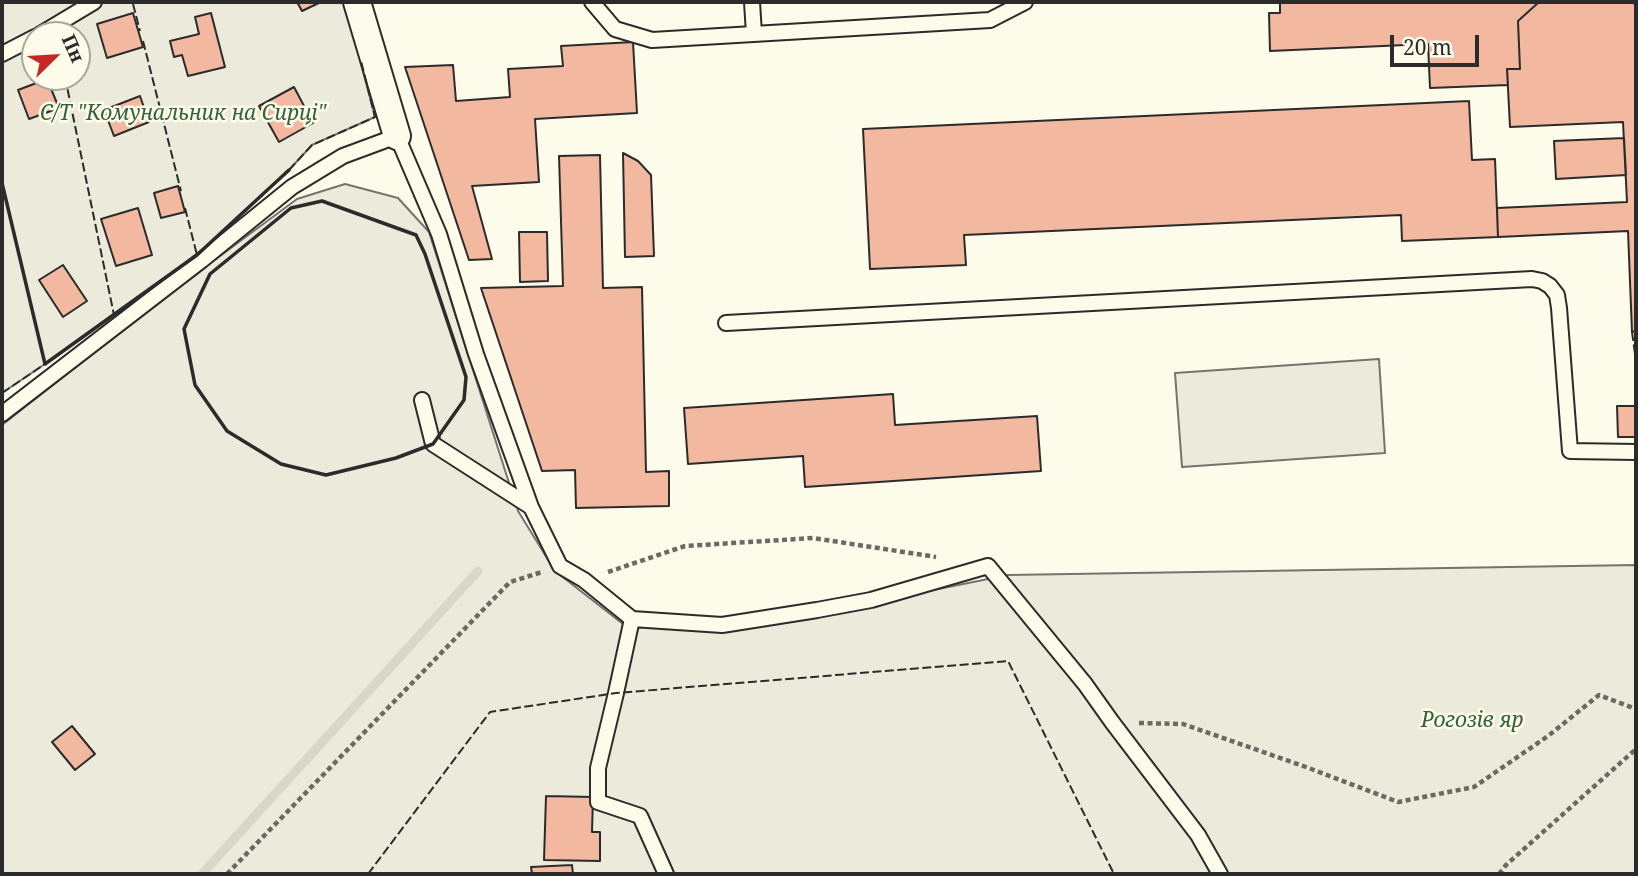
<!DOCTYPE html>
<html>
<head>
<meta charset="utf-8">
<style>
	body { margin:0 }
	#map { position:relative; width:1638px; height:876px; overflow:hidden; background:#fdfbea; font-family:"Noto Serif",serif }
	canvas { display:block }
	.frame { position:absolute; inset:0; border:4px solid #2b2b2b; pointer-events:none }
	.north { position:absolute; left:21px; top:21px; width:70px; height:70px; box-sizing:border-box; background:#fdfbea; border:2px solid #a9a89e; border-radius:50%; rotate:66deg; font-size:19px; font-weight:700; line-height:28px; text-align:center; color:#2b2b2b }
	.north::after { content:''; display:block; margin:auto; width:24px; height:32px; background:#c62828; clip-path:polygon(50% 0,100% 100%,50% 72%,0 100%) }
	.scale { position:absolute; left:1390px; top:35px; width:89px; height:32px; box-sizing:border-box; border:4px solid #2b2b2b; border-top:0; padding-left:9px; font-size:21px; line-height:24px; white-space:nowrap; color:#2b2b2b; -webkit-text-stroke:5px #fdfbea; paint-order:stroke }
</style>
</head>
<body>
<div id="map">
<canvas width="1638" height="876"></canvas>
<div class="frame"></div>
<div class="north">Пн</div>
<div class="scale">20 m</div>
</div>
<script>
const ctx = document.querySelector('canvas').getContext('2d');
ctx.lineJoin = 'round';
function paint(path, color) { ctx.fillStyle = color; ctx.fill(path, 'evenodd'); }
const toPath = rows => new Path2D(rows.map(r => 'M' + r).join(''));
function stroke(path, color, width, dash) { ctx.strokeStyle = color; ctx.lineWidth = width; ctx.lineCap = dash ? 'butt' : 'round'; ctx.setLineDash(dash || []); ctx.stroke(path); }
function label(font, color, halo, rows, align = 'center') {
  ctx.font = font + ' "Noto Serif",serif'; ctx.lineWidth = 5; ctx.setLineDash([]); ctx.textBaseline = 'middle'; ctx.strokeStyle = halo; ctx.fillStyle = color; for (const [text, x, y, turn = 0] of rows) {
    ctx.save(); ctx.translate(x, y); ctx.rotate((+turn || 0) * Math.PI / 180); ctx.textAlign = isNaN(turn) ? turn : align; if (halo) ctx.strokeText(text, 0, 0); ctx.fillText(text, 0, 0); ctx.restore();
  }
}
const green = toPath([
	[2,2,345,2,375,117,312,145,289,170,197,255,45,364,2,393,2,2],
	[35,35,77,35,77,77,35,77,35,35],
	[345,184,398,198,429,232,518,511,555,571,623,624,725,632,1008,575,1636,565,1636,874,2,874,2,425,162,299,297,199,345,184],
	[1379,359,1385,453,1182,467,1175,373,1379,359]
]);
paint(green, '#ecebdb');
stroke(green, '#74746e', 2);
stroke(toPath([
	[202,874,478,571]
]), '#d8d7c9', 9);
const building = toPath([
	[297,2,321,2,302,11,297,2],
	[1280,2,1539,2,1518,21,1520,69,1507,69,1508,85,1430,88,1428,44,1270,51,1269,13,1280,13,1280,2],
	[1539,2,1629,2,1636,4,1636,331,1632,332,1628,231,1498,237,1497,208,1627,202,1623,122,1510,127,1507,69,1520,69,1518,21,1539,2],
	[133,13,143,47,107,58,97,24,133,13],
	[211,13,225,67,188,76,182,55,174,57,170,41,199,34,195,17,211,13],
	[633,42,637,113,535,119,539,182,472,186,492,259,469,260,405,67,453,65,456,101,510,97,508,69,563,66,561,46,633,42],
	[47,79,59,108,29,119,18,90,47,79],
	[294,87,313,123,279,142,259,106,294,87],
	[140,96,149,122,114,136,104,110,140,96],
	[1469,101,1472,160,1495,159,1498,237,1402,241,1401,215,964,235,966,265,870,269,863,129,1469,101],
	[1624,138,1626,175,1556,179,1554,141,1624,138],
	[623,153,638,161,651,175,654,256,625,257,623,153],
	[600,155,603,288,642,287,646,472,669,471,669,506,576,508,575,470,542,471,481,288,563,286,559,156,600,155],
	[178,186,185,212,161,218,154,193,178,186],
	[138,208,152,255,116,266,101,219,138,208],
	[519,232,547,232,548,281,520,282,519,232],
	[63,265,87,301,63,317,39,280,63,265],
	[893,394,895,425,1037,416,1041,471,805,487,803,456,688,464,684,408,893,394],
	[1617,406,1636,406,1636,437,1618,437,1617,406],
	[72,726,95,754,75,770,52,742,72,726],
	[546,796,593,797,592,832,600,832,600,861,544,860,546,796],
	[572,865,573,874,532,874,531,867,572,865]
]);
paint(building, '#f2b8a0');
stroke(building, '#2b2b2b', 2);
const lane = toPath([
	[592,2,615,29,652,40,990,20,1025,2],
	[752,2,754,34],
	[39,35,94,2],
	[2,54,35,37],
	[726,323,1532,279,1542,281,1550,286,1557,295,1559,308,1570,451,1636,452],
	[422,400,433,444,531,507],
	[2,414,202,260,292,187,343,156,397,136,439,234,476,354,531,507,560,566,584,580,632,619,722,625,817,610,871,600,988,566,1085,684,1112,722,1198,835,1220,874],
	[632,619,616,693,598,768,598,802,640,816,666,874]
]);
const street = toPath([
	[357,2,397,136]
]);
stroke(lane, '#2b2b2b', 18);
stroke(street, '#2b2b2b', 30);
stroke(toPath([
	[608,572,685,546,813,538,936,557],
	[1139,723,1183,724,1306,767,1398,802,1474,787,1548,736,1599,695,1636,709],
	[227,874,510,582,542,572],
	[1499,874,1506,865,1636,749]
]), '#6a6964', 4.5, [5, 3.5]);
stroke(lane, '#fdfbea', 14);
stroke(street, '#fdfbea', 26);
stroke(toPath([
	[133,4,140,31],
	[143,41,181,191],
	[65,77,114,315],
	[289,170,312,145,375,117,361,61],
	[185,208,197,255],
	[1632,332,1636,361],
	[2,393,45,364],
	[368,874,490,712,616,693,1008,661,1114,874]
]), '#2b2b2b', 2, [9, 3.5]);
stroke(toPath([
	[2,183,45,364,197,255,289,170],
	[322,201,416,235,425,254,466,377,464,400,433,444,396,458,326,475,281,464,227,431,195,385,184,329,210,274,291,208,322,201]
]), '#2b2b2b', 3.5);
label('italic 21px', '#34623c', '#fdfbea', [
	["С/Т \"Комунальник на Сирці\"",183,114],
	["Рогозів яр",1472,721]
]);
</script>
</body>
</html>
